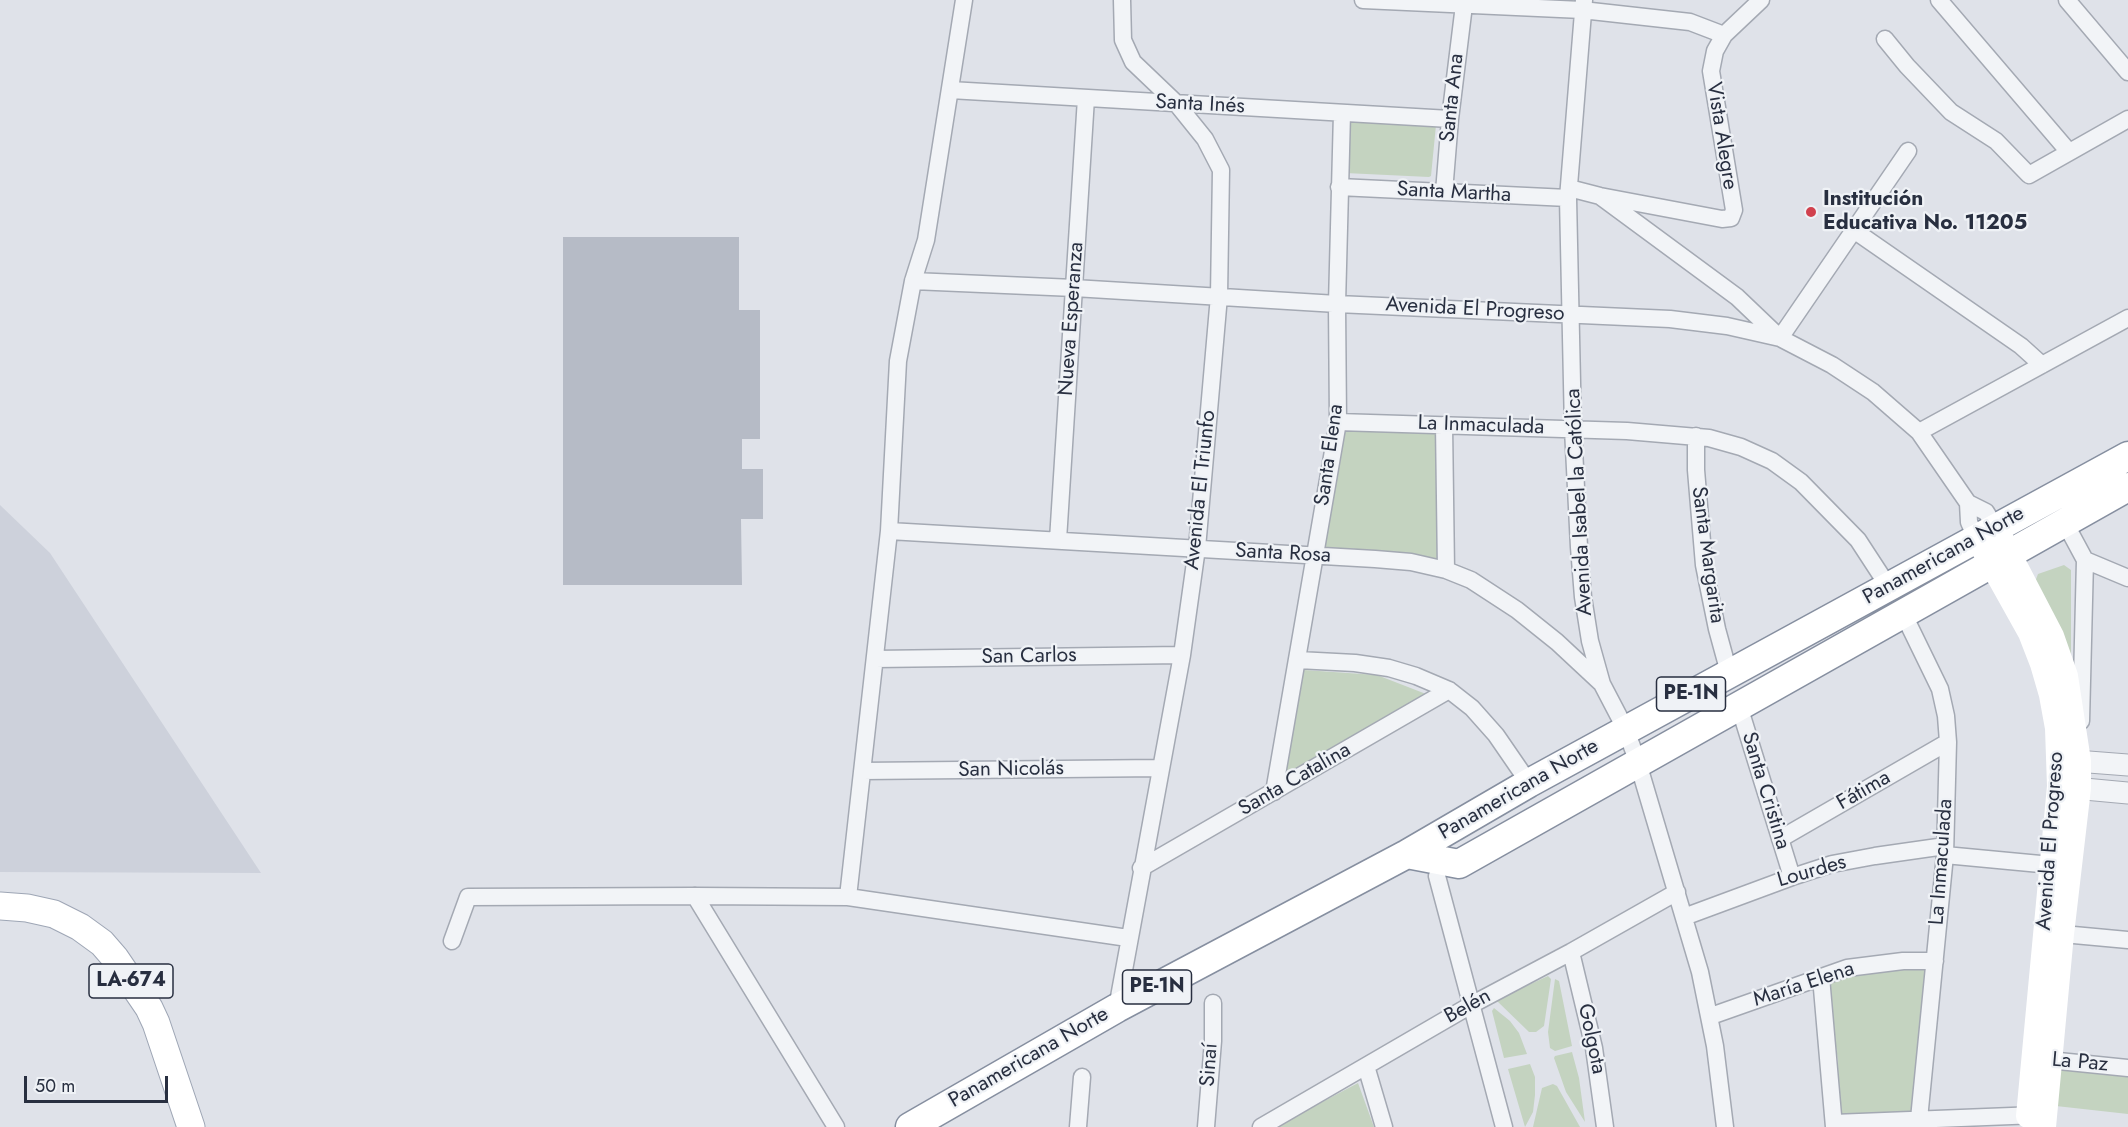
<!DOCTYPE html>
<html>
<head>
<meta charset="utf-8">
<style>
	body { margin:0 }
	#map { position:relative; width:2128px; height:1127px; overflow:hidden; background:#dfe2e9; font-family:Jost,sans-serif }
	canvas { display:block }
	.scale { position:absolute; left:24px; top:1076px; width:144px; height:27px; box-sizing:border-box; border:3px solid #282f40; border-top:0; padding-left:8px; font-size:18px; line-height:21px; white-space:nowrap; color:#282f40; -webkit-text-stroke:4px #eff2f6; paint-order:stroke }
</style>
</head>
<body>
<div id="map">
<canvas width="2128" height="1127"></canvas>
<div class="scale">50 m</div>
</div>
<script>
const ctx = document.querySelector('canvas').getContext('2d');
ctx.lineJoin = 'round';
function paint(path, color) { ctx.fillStyle = color; ctx.fill(path, 'evenodd'); }
const toPath = rows => new Path2D(rows.map(r => 'M' + r).join(''));
function stroke(path, color, width, dash) { ctx.strokeStyle = color; ctx.lineWidth = width; ctx.lineCap = dash ? 'butt' : 'round'; ctx.setLineDash(dash || []); ctx.stroke(path); }
function label(font, color, halo, rows, align = 'center') {
  ctx.font = font + ' Jost,sans-serif'; ctx.lineWidth = 4.5; ctx.setLineDash([]); ctx.textBaseline = 'middle'; ctx.strokeStyle = halo; ctx.fillStyle = color; for (const [text, x, y, turn = 0] of rows) {
    ctx.save(); ctx.translate(x, y); ctx.rotate((+turn || 0) * Math.PI / 180); ctx.textAlign = isNaN(turn) ? turn : align; if (halo) ctx.strokeText(text, 0, 0); ctx.fillText(text, 0, 0); ctx.restore();
  }
}
paint(toPath([
	[0,505,50,553,261,873,0,872]
]), '#cdd1db');
paint(toPath([
	[1346,120,1436,125,1431,176,1429,177,1345,173],
	[1339,429,1438,431,1441,561,1426,557,1372,550,1322,547],
	[2064,565,2071,570,2071,669,2035,582,2038,574],
	[1304,670,1377,675,1426,694,1420,701,1284,779],
	[1928,969,1913,1115,1839,1118,1838,1061,1827,982,1876,970],
	[1548,976,1551,979,1544,1026,1536,1032,1529,1032,1496,1000],
	[1555,979,1559,981,1572,1046,1555,1051,1550,1048,1548,1032],
	[1494,1008,1510,1021,1519,1033,1527,1054,1504,1058,1492,1011],
	[1572,1052,1579,1078,1585,1122,1566,1092,1554,1058,1555,1056],
	[1530,1064,1535,1077,1535,1095,1533,1112,1525,1127,1508,1069],
	[2049,1065,2128,1074,2128,1114,2047,1105],
	[1358,1083,1374,1127,1275,1127],
	[1553,1084,1557,1086,1580,1127,1533,1127,1542,1088]
]), '#c4d3c0');
paint(toPath([
	[563,237,739,237,739,310,760,310,760,439,742,439,742,469,763,469,763,519,741,519,742,585,563,585]
]), '#b6bbc6');
const minor = toPath([
	[1363,0,1582,10,1690,22,1724,35],
	[1584,0,1568,198,1573,429,1579,547,1583,597,1590,641,1602,684,1626,730,1638,763,1700,972,1715,1046,1725,1127],
	[1939,0,2069,152],
	[2067,0,2128,72],
	[1885,39,1907,66,1951,112,1996,141,2029,175,2128,119],
	[950,90,1450,119],
	[1339,187,1568,198],
	[1569,188,1600,196,1722,219,1731,218,1734,210,1711,71,1715,51,1724,35,1761,0],
	[1444,192,1450,119,1464,5],
	[1600,196,1737,297,1780,338,1908,151],
	[1855,231,2021,346,2042,365],
	[913,281,1074,288,1337,304,1670,319,1727,326,1780,338,1832,365,1873,392,1919,432,1968,503,1986,512,1995,527],
	[1338,422,1627,431,1709,438,1741,447,1772,461,1801,482,1858,540,1888,586],
	[1444,425,1446,570],
	[1919,432,2128,318],
	[1696,436,1696,470,1704,565,1717,629,1729,673],
	[1968,503,1969,522,1976,538],
	[2064,521,2085,560,2128,578],
	[889,531,1375,559,1411,562,1446,570,1471,580,1517,610,1557,642,1601,683],
	[1058,540,1086,98],
	[1903,613,1940,689,1946,716,1948,742,1945,855,1919,1119],
	[875,659,1182,655],
	[1298,660,1355,663,1389,668,1416,676,1449,690,1472,708,1496,735,1529,783],
	[1739,706,1792,877],
	[2081,721,2085,560],
	[862,771,1160,768],
	[1274,792,1338,422,1337,304,1342,113],
	[1780,839,1948,742],
	[1945,855,2051,865],
	[1141,868,1449,690],
	[1437,876,1504,1127],
	[695,896,836,1127],
	[848,897,889,531,898,361,913,281,926,240,964,0],
	[1684,917,1792,877,1832,864,1875,856,1945,846],
	[2052,933,2128,940],
	[452,941,468,897,695,896,848,897,1128,938],
	[1571,952,1594,1048,1605,1127],
	[1821,977,1834,1127],
	[1117,1008,1182,655,1197,548,1219,296,1221,170,1205,139,1176,103,1133,62,1123,40,1122,0],
	[1711,1016,1847,968,1903,961,1935,961],
	[2039,1059,2128,1068],
	[1366,1066,1384,1127],
	[1834,1123,2037,1115],
	[1078,1127,1082,1077],
	[1206,1127,1213,1041,1213,1003],
	[1261,1127,1471,1005,1571,952,1677,892]
]);
const tertiary = toPath([
	[2063,760,2128,765],
	[2063,787,2128,793]
]);
const primary = toPath([
	[0,906,27,908,54,914,80,927,102,943,115,958,149,1008,156,1023,191,1127]
]);
const trunk = toPath([
	[1407,854,1459,864,2128,487],
	[910,1127,1117,1008,1407,854,1529,783,2128,456]
]);
stroke(minor, '#a4a9b3', 19);
stroke(tertiary, '#a4a9b3', 23);
stroke(primary, '#9ea6b5', 29);
stroke(trunk, '#868fa0', 31);
stroke(minor, '#f2f4f7', 16);
stroke(tertiary, '#f2f4f7', 21);
stroke(toPath([
	[2001,538,2052,636,2066,676,2079,761,2079,788,2062,934,2044,1127],
	[1982,547,2030,633,2042,664,2051,695,2057,728,2059,786,2028,1116]
]), '#fff', 24);
stroke(primary, '#fff', 27);
stroke(trunk, '#fff', 28);
for (const [x, y, r, color] of [
	[1811,212,6,"#d1414e"]
]) { const dot = new Path2D(); dot.arc(x, y, r, 0, 2 * Math.PI); ctx.fillStyle = color; ctx.fill(dot); stroke(dot, '#eff2f6', 2); }
for (const [x, y, w] of [
	[1691,694,69],
	[131,981,84],
	[1157,987,69]
]) { const box = new Path2D(); box.roundRect(x - w / 2, y - 17, w, 34, 4.5); ctx.fillStyle = '#eff2f6'; ctx.fill(box); stroke(box, '#282f40', 1.5); }
label('bold 20px', '#282f40', null, [
	["PE-1N",1691,694],
	["LA-674",131,981],
	["PE-1N",1157,987]
]);
label('21px', '#282f40', '#eff2f6', [
	["Santa Ana",1453,98,-84],
	["Santa Inés",1200,105,3],
	["Vista Alegre",1721,136,81],
	["Santa Martha",1454,193,3],
	["Avenida El Progreso",1475,310,3],
	["Nueva Esperanza",1072,319,-86],
	["La Inmaculada",1481,426,2],
	["Santa Elena",1330,455,-82],
	["Avenida El Triunfo",1201,490,-84],
	["Avenida Isabel la Católica",1580,502,-93],
	["Santa Rosa",1283,554,3],
	["Santa Margarita",1707,555,82],
	["Panamericana Norte",1944,556,-29],
	["San Carlos",1029,657,-1],
	["San Nicolás",1011,770,-1],
	["Santa Catalina",1295,780,-30],
	["Panamericana Norte",1519,790,-30],
	["Santa Cristina",1765,791,73],
	["Fátima",1864,791,-30],
	["Avenida El Progreso",2051,841,-86],
	["La Inmaculada",1942,862,-86],
	["Lourdes",1812,872,-16],
	["María Elena",1804,985,-18],
	["Belén",1468,1007,-29],
	["Golgota",1591,1039,78],
	["Panamericana Norte",1029,1058,-30],
	["La Paz",2080,1063,5],
	["Sinaí",1210,1065,-86]
]);
label('bold 21px', '#282f40', '#eff2f6', [
	["Institución",1823,200],
	["Educativa No. 11205",1823,224]
], 'left');
</script>
</body>
</html>
